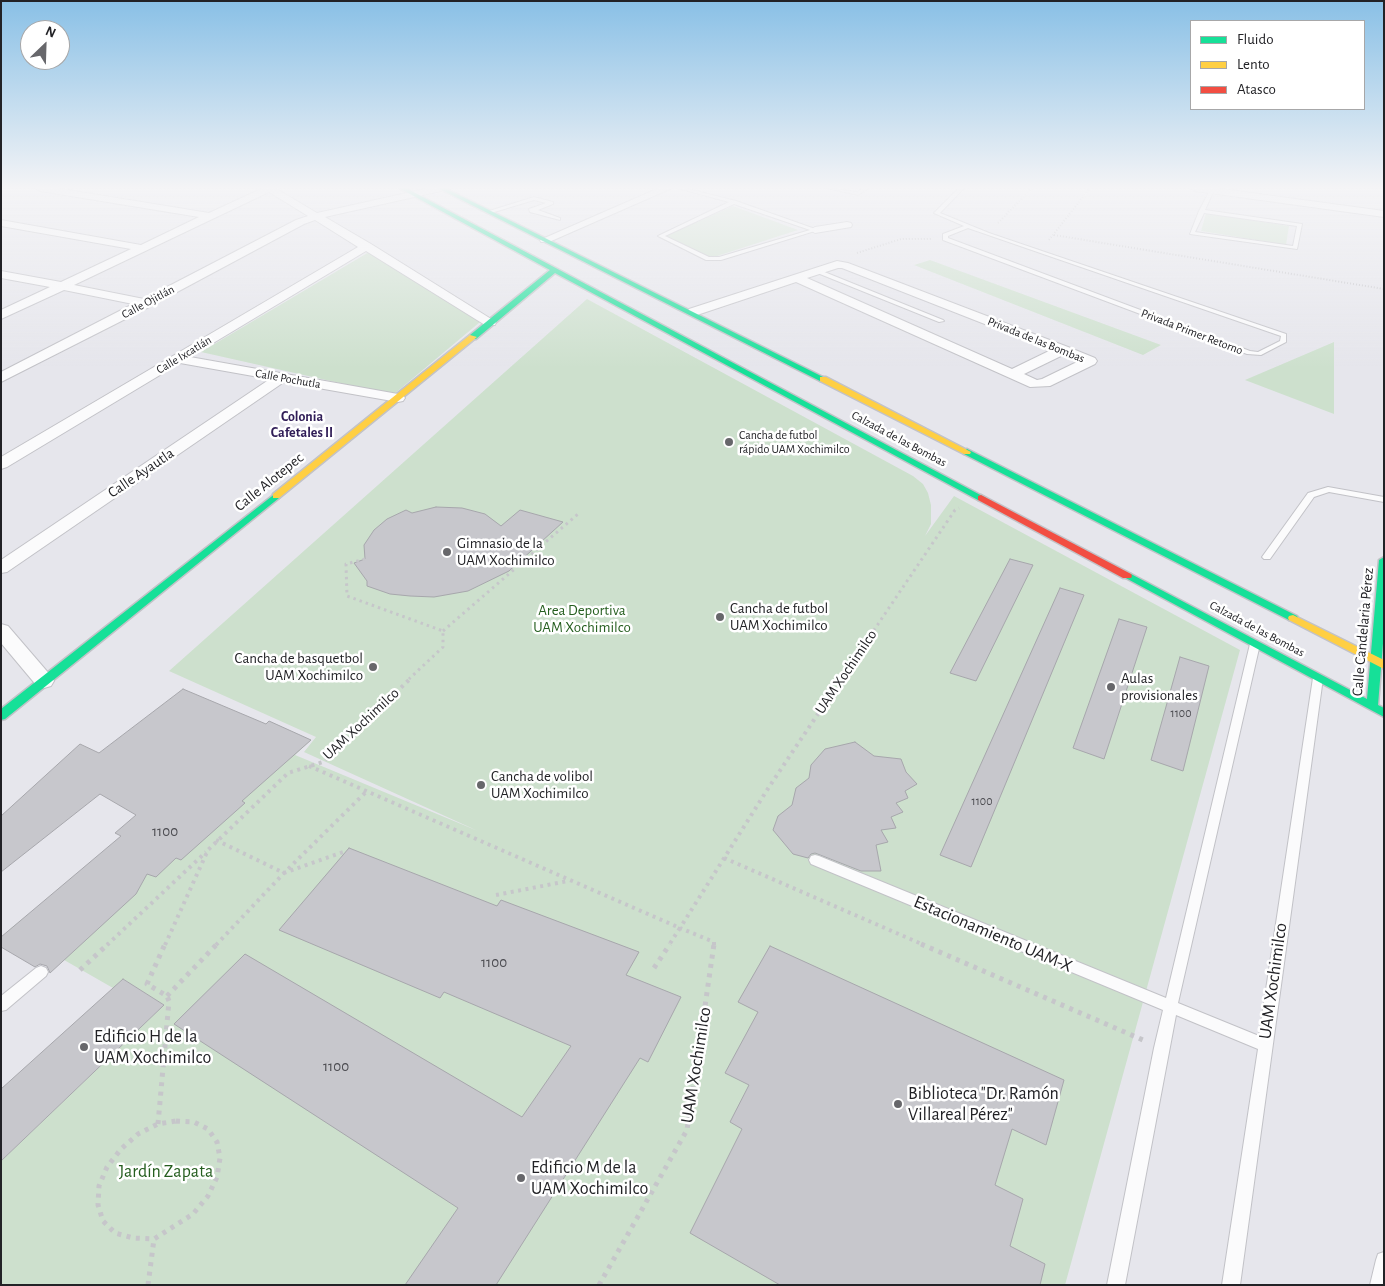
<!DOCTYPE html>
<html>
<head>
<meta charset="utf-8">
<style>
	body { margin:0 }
	#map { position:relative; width:1385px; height:1286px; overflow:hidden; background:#e6e6ec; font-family:"Alegreya Sans",sans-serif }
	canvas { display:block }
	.frame { position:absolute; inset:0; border:2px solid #222226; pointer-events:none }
	.legend { position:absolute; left:1190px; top:20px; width:175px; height:90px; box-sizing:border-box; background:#fff; border:1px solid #a7a7a8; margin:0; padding:6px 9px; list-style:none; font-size:15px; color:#222226 }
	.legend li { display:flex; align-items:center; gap:10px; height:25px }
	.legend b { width:25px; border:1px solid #a7a7a8 }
	.north { position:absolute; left:20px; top:20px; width:50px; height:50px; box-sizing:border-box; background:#fff; border:1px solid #a7a7a8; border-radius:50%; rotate:24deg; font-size:14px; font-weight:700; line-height:20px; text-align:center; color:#222226 }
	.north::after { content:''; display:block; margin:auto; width:18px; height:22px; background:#67676b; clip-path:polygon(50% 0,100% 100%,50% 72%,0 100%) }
</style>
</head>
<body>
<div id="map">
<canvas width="1385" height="1286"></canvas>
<div class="frame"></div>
<ul class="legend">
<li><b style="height:6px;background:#16e098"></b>Fluido</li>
<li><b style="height:6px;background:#ffcf43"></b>Lento</li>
<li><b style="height:6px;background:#f24e42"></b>Atasco</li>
</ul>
<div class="north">N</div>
</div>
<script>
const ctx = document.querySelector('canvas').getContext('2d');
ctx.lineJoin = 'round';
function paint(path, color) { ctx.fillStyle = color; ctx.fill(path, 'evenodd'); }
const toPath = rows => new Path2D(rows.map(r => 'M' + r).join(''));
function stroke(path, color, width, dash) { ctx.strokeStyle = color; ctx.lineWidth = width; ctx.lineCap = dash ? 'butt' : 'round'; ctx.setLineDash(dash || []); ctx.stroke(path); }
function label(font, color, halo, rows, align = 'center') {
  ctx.font = font + ' "Alegreya Sans",sans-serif'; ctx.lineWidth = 5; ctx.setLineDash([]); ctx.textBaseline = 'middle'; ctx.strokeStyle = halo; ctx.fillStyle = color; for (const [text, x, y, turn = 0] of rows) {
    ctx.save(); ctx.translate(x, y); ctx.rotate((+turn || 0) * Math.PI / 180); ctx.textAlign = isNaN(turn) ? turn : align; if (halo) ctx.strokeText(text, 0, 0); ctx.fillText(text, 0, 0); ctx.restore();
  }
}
paint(toPath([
	[733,206,798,230,711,258,665,236],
	[1206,213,1289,226,1286,245,1201,231],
	[369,252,480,322,393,395,201,352],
	[930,260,1161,345,1143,355,914,265],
	[587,299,913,476,923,484,928,493,931,505,931,524,925,536,954,496,1240,650,1065,1285,1,1285,1,1161,164,1005,123,979,113,988,10,929,269,721,311,740,295,755,478,831,304,752,316,737,169,671],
	[1334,342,1334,414,1245,380]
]), '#cde0cd');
const building = toPath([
	[436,507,462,508,485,514,501,526,520,510,563,522,509,571,468,591,434,597,410,596,390,594,367,586,367,581,354,563,365,559,364,545,374,530,387,519,406,510,412,513,436,507],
	[1010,559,1033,565,976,681,950,673,1010,559],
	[1060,588,1084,595,971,867,940,855,1060,588],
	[1119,619,1147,627,1104,759,1073,748,1119,619],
	[1180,657,1209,666,1183,771,1151,760,1180,657],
	[183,689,266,724,269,721,311,740,242,801,245,803,181,860,176,858,156,877,147,874,136,894,50,973,47,966,40,964,35,967,1,947,1,937,121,836,115,833,136,815,100,794,1,872,1,816,80,744,99,753,183,689],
	[855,742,874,756,901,759,906,772,917,784,905,791,908,798,896,803,903,812,891,817,896,828,881,830,888,842,876,845,881,871,861,871,815,853,811,854,808,858,793,854,773,830,778,816,792,805,796,788,809,778,811,765,825,749,855,742],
	[349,848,497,906,501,900,639,952,626,975,681,997,648,1062,640,1058,496,1285,405,1285,458,1208,174,1024,245,954,522,1117,571,1046,444,992,440,998,279,930,349,848],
	[770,946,1064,1080,1046,1145,1012,1129,995,1185,1023,1199,1010,1246,1045,1264,1040,1285,780,1285,690,1233,742,1129,730,1122,749,1085,725,1073,758,1012,738,1002,770,946],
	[123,979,164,1005,1,1161,1,1089,123,979]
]);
paint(building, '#c7c7cc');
stroke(building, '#a7a7ac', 1);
const lane = toPath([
	[677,188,684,188,736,201,818,230,721,260,706,260,658,236,729,202,677,188],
	[734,204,810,230,719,257,709,257,665,236,734,204],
	[827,188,857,192,864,188,869,188,858,195,827,188],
	[959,188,964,188,940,213,989,233,1286,334,1286,342,1261,355,1247,354,943,240,943,234,964,226,934,213,959,188],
	[968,228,1281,336,1280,341,1258,352,1250,351,948,238,948,236,968,228],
	[1212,189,1214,190,1205,210,1302,224,1297,249,1190,234,1199,211,1210,190,1212,189],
	[1204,213,1297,226,1293,246,1195,232,1204,213],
	[534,197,553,202,553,204,538,210,560,218,560,220,530,212,529,209,546,203,534,200,491,213,486,212,534,197],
	[817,269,943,320,944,321,939,322,815,272,814,271,817,269],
	[1328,487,1384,497,1384,502,1329,492,1314,497,1270,559,1264,559,1262,557,1308,493,1328,487],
	[1255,641,1260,644,1178,1003,1259,1036,1313,678,1318,675,1323,678,1240,1285,1222,1285,1258,1049,1176,1015,1125,1285,1107,1285,1154,1048,1163,1010,811,864,809,860,811,856,815,855,819,856,1166,998,1250,644,1255,641],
	[41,966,46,968,48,972,46,976,6,1010,1,1011,1,996,36,968,41,966],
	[1384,1252,1384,1285,1370,1285,1376,1260,1378,1254,1384,1252]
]);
const street = toPath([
	[35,188,56,188,209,213,263,188,275,188,317,213,429,188,446,188,441,191,325,217,371,244,496,322,495,325,485,325,366,251,190,357,398,394,403,395,405,398,403,401,398,402,284,382,7,572,1,573,1,560,270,379,180,363,7,467,1,469,1,457,358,247,315,220,304,224,151,306,1,382,1,372,133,304,64,290,1,319,1,310,50,287,1,278,1,271,61,282,131,249,1,226,1,220,141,245,199,217,40,191,35,188],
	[269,192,308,216,296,220,144,299,74,285,269,192],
	[659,188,672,188,549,242,541,242,540,240,659,188],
	[1190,188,1215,188,1384,211,1384,217,1195,191,1190,188],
	[847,222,851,223,852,225,851,227,815,233,810,230,815,227,847,222],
	[837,261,848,263,1068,347,1095,358,1097,361,1095,364,1050,386,1030,387,796,282,697,315,693,316,687,312,689,309,837,261],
	[838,268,842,268,1051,350,1012,369,807,278,838,268],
	[1063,355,1079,361,1042,379,1037,380,1024,374,1063,355],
	[1,624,8,626,51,676,54,681,51,686,44,688,37,686,1,643,1,624]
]);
const fast = toPath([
	[399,188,406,188,986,498,984,500,978,500,555,273,476,339,470,339,470,335,550,270,399,188],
	[438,188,445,188,827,379,820,381,438,188],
	[967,449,1297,616,1298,618,1297,620,1289,620,964,454,963,452,967,449],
	[276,493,279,494,279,498,5,719,1,720,1,709,276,493],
	[1384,557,1384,631,1378,705,1384,708,1384,717,1122,576,1123,574,1131,574,1367,699,1379,560,1384,557]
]);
const slow = toPath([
	[470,335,477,337,279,498,273,498,273,494,470,335],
	[820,377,826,377,971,452,970,454,964,454,820,381,820,377],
	[1293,615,1384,660,1384,669,1289,620,1288,618,1289,616,1293,615]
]);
const jam = toPath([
	[981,495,1131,574,1132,576,1131,578,1123,578,978,500,978,496,981,495]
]);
stroke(lane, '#c2c2c7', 2);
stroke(street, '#c2c2c7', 2);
stroke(fast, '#c2c2c7', 3);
stroke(slow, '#c2c2c7', 3);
stroke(jam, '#c2c2c7', 3);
stroke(toPath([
	[998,223,1032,188],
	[1054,235,1384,289],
	[1049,240,1090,188],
	[857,253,901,239,932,239]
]), '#c6c6ca', 2, [1, 2]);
stroke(toPath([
	[365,559,346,564,347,596,443,631,443,647,409,679],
	[443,631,578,514],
	[841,679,955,510,959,508]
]), '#c6c6ca', 3, [2.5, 4]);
stroke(toPath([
	[309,766,680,928,669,945],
	[216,840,284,873,346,851],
	[724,858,924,945],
	[496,895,568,881],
	[107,945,206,852],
	[165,945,208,850,288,773,323,762,411,678],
	[216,945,284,873,366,792],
	[714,945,714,942,680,928,769,787,842,678]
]), '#c6c6ca', 4, [3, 4.5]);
stroke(toPath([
	[921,944,1143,1040],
	[654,968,670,944],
	[80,970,108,944],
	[167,996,217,944],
	[176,1121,194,1122,208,1129,217,1142,220,1158,217,1177,208,1196,193,1214,154,1239,133,1238,115,1233,103,1221,98,1205,99,1186,107,1167,121,1149,138,1134,158,1124,176,1121],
	[158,1124,169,1001,167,996,147,984,165,944],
	[148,1285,154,1239],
	[599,1285,687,1130,714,944]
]), '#c6c6ca', 5, [4, 5.5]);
paint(lane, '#fbfbfc');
paint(street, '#fbfbfc');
paint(fast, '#16e098');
paint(slow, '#ffcf43');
paint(jam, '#f24e42');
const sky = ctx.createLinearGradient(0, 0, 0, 368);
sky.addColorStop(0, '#89c0e6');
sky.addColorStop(0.51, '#f4f4f6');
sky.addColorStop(1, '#f4f4f600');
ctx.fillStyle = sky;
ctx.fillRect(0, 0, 1385, 368);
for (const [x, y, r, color] of [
	[729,442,5,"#67676b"],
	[447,552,5,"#67676b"],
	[720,617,5,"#67676b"],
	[373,667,5,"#67676b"],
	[1111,687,5,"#67676b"],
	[481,785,5,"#67676b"],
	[84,1047,5,"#67676b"],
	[898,1104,5,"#67676b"],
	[521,1178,5,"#67676b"]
]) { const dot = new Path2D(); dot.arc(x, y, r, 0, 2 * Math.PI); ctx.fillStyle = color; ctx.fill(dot); stroke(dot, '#fff', 2); }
label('12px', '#222226', '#fff', [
	["Calle Ojitlán",148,302,-28],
	["Privada Primer Retorno",1192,332,21],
	["Privada de las Bombas",1036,340,22],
	["Calle Ixcatlán",184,355,-31],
	["Calle Pochutla",288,379,10],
	["Calzada de las Bombas",899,439,28],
	["Calzada de las Bombas",1257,629,28]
]);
label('12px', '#222226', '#fff', [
	["Cancha de futbol",739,435],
	["rápido UAM Xochimilco",739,449]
], 'left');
label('12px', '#4b4b50', null, [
	["1100",1181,713],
	["1100",982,801]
]);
label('bold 14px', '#301d57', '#fff', [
	["Colonia",302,417],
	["Cafetales II",302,433]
]);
label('15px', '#222226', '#fff', [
	["Calle Ayautla",141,473,-34],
	["Calle Alotepec",269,482,-39],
	["Calle Candelaria Pérez",1363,632,-85],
	["UAM Xochimilco",846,672,-56],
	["UAM Xochimilco",361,724,-43]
]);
label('15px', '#222226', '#fff', [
	["Gimnasio de la",457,543],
	["UAM Xochimilco",457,560],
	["Cancha de futbol",730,608],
	["UAM Xochimilco",730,625],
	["Cancha de basquetbol",363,658,"right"],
	["UAM Xochimilco",363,675,"right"],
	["Aulas",1121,678],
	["provisionales",1121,695],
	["Cancha de volibol",491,776],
	["UAM Xochimilco",491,793]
], 'left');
label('15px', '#255e1f', '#fff', [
	["Area Deportiva",582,610],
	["UAM Xochimilco",582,627]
]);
label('15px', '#4b4b50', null, [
	["1100",165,831],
	["1100",494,962],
	["1100",336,1066]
]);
label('18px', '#222226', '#fff', [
	["Estacionamiento UAM-X",993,934,23],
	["UAM Xochimilco",1273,981,-82],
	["UAM Xochimilco",696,1065,-81]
]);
label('18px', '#222226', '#fff', [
	["Edificio H de la",94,1037],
	["UAM Xochimilco",94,1058],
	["Biblioteca \"Dr. Ramón",908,1094],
	["Villareal Pérez\"",908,1115],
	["Edificio M de la",531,1168],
	["UAM Xochimilco",531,1189]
], 'left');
label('18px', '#255e1f', '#fff', [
	["Jardín Zapata",166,1172]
]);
</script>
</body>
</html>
